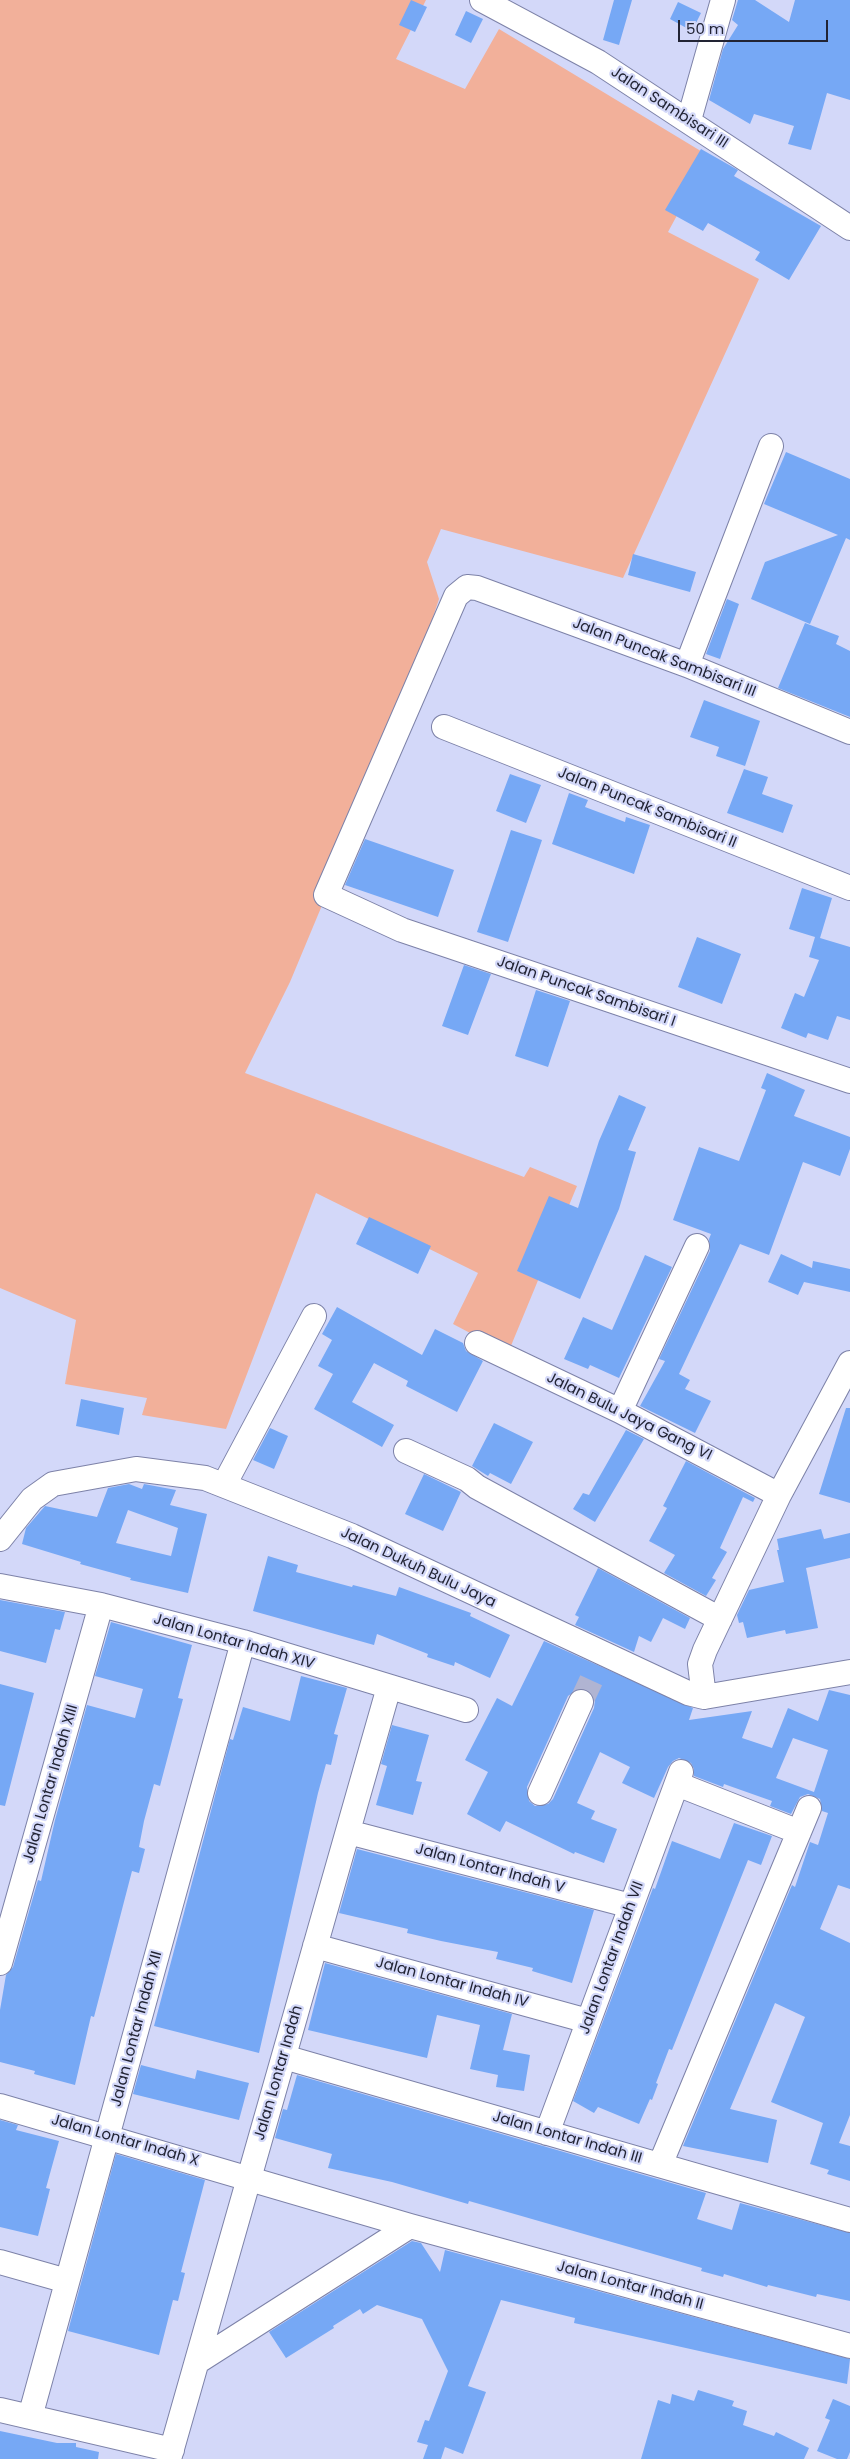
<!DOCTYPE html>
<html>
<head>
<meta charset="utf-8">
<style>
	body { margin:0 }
	#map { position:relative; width:850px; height:2459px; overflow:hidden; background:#d3d8f9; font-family:Poppins,sans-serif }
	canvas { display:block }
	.scale { position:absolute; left:678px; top:20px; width:150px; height:22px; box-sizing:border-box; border:2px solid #222434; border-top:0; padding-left:6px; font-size:15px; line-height:18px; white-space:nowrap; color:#222434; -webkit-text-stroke:4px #d3d8f9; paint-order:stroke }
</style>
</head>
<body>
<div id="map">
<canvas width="850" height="2459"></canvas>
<div class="scale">50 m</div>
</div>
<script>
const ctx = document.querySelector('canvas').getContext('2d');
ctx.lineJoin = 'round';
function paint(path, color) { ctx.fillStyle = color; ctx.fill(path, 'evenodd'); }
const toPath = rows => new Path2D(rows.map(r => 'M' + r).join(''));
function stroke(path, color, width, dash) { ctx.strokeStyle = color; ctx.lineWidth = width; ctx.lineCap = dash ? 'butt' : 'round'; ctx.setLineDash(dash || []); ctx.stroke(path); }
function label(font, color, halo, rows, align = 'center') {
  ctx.font = font + ' Poppins,sans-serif'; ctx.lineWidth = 4.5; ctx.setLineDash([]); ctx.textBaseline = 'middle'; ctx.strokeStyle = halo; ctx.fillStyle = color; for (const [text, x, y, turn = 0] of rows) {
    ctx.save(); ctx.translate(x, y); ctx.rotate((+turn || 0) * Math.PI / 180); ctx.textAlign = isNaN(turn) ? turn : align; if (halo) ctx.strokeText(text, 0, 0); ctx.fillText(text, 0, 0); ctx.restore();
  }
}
paint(toPath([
	[0,0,426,0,396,59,465,89,499,29,709,156,668,232,759,279,623,578,441,529,427,562,439,599,396,728,290,982,245,1073,524,1177,530,1167,577,1186,508,1353,453,1324,478,1273,316,1193,226,1429,142,1415,147,1398,65,1384,76,1320,0,1288]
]), '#f2b09a');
paint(toPath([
	[411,0,427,7,415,32,399,25],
	[614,0,632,0,619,45,603,40],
	[738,0,755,0,789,22,795,0,850,0,850,100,827,93,811,150,788,144,794,126,754,114,750,124,709,100,723,49,738,25,732,20],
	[678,2,701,13,692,31,670,19],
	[466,11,483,19,471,43,455,35],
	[701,149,738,170,734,176,821,226,789,280,755,260,760,252,708,223,703,231,665,210],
	[786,452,850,479,850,540,846,538,810,624,751,599,765,562,838,535,764,504],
	[633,554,696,572,690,592,628,575],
	[727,599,739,604,720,659,706,654],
	[805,623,839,636,836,644,850,651,850,717,778,688],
	[704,700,760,721,745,766,716,756,719,747,690,737],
	[744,769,768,777,762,794,793,805,783,833,727,813],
	[510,774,541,785,526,823,496,811],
	[569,793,588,800,585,807,625,822,626,817,650,825,634,874,552,844],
	[511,830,542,840,508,942,477,932],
	[365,839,454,870,438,917,345,885],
	[802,888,832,898,820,938,850,947,850,1020,837,1016,828,1040,808,1033,806,1038,781,1028,795,993,804,997,819,960,809,957,815,937,789,929],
	[697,937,741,954,722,1004,678,987],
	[464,965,491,974,468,1035,442,1026],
	[536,990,570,1001,548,1067,515,1056],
	[767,1073,805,1090,794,1116,850,1137,850,1149,840,1176,803,1162,769,1255,740,1244,679,1374,690,1380,685,1389,711,1401,695,1433,640,1406,665,1361,659,1359,710,1251,709,1239,711,1234,673,1220,699,1147,739,1161,766,1090,761,1088],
	[619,1095,646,1107,628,1150,636,1152,619,1209,580,1299,517,1271,549,1196,578,1208,599,1141],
	[369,1217,431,1246,418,1274,356,1244],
	[781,1254,812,1268,813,1261,850,1269,850,1292,804,1282,798,1295,768,1282],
	[645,1255,672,1267,619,1378,590,1365,588,1369,564,1359,583,1317,612,1330],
	[337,1307,422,1355,435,1329,463,1343,466,1351,483,1361,457,1412,406,1386,408,1381,374,1363,352,1402,394,1425,382,1447,314,1409,333,1374,318,1366,332,1340,322,1334],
	[81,1399,124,1408,119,1435,76,1426],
	[846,1408,850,1408,850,1503,819,1494],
	[494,1423,533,1442,511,1484,490,1473,488,1476,472,1466],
	[270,1428,288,1436,274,1469,253,1460],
	[626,1430,644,1439,595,1522,573,1509,583,1493,589,1495],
	[686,1461,755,1498,753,1502,743,1497,720,1548,727,1552,712,1578,716,1580,706,1596,664,1573,675,1555,649,1541,667,1508,663,1506],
	[424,1474,461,1492,443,1531,405,1514],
	[129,1484,142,1489,144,1484,176,1490,170,1505,207,1514,188,1593,130,1580,131,1578,80,1564,81,1562,22,1544,26,1528,45,1506,97,1517,108,1488],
	[128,1510,178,1528,171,1556,116,1543],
	[821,1529,824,1539,850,1533,850,1558,806,1568,818,1628,786,1634,785,1630,747,1638,743,1622,739,1623,737,1615,749,1590,784,1582,777,1550,779,1550,777,1539],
	[268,1556,298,1565,296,1572,352,1587,353,1585,396,1596,399,1587,471,1613,470,1616,510,1635,490,1678,455,1662,454,1666,427,1657,428,1654,377,1634,374,1645,253,1611],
	[598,1568,690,1618,685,1629,663,1618,651,1642,639,1636,634,1652,575,1625,579,1617,575,1615],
	[0,1600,65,1612,60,1630,55,1629,46,1663,0,1651],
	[111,1622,192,1645,178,1698,183,1699,160,1786,154,1784,144,1821,139,1847,145,1849,139,1873,132,1871,94,2017,91,2016,75,2085,34,2074,35,2071,0,2062,0,2010,6,1975,13,1967,38,1880,41,1881,55,1820,87,1705,135,1718,143,1689,95,1676],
	[544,1641,693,1708,689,1720,752,1711,742,1738,772,1748,788,1708,818,1721,829,1690,850,1695,850,1889,838,1885,820,1929,850,1943,850,2115,839,2143,850,2146,850,2181,827,2174,829,2170,810,2164,823,2123,771,2102,805,2017,775,2003,730,2109,777,2120,768,2163,683,2146,792,1885,795,1887,810,1842,818,1845,828,1813,822,1811,820,1799,808,1794,800,1797,791,1814,770,1806,772,1801,724,1784,723,1787,694,1776,694,1769,691,1763,679,1758,673,1761,668,1767,654,1798,622,1783,630,1767,600,1752,577,1803,595,1811,591,1819,617,1829,604,1863,575,1852,574,1854,506,1821,500,1832,467,1814,488,1772,465,1760,497,1698,512,1706],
	[579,1688,586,1689,592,1694,595,1700,594,1708,553,1799,548,1804,535,1806,529,1801,527,1787,568,1696],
	[793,1738,828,1750,814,1792,776,1778],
	[301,1676,347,1688,334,1734,338,1735,331,1765,326,1764,318,1793,259,2053,154,2026,230,1739,233,1740,243,1707,290,1721],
	[0,1684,34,1693,5,1806,0,1805],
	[392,1725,429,1735,416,1781,422,1782,413,1815,376,1805,387,1766,381,1764],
	[734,1823,772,1836,761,1865,748,1860,672,2050,669,2049,656,2083,658,2084,652,2100,650,2099,639,2124,598,2107,594,2113,573,2101,653,1888,655,1889,672,1841,720,1859],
	[357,1849,594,1910,572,1983,532,1971,533,1968,496,1959,498,1952,441,1941,407,1933,408,1929,339,1913],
	[325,1963,512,2014,503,2050,530,2055,524,2091,496,2087,498,2075,470,2069,480,2025,437,2015,427,2058,308,2030],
	[141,2065,195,2079,197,2070,249,2083,239,2120,133,2094],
	[297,2075,706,2193,697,2219,732,2230,740,2203,850,2233,850,2301,817,2294,816,2297,768,2285,767,2287,724,2274,723,2277,701,2271,702,2268,518,2215,469,2201,468,2204,392,2182,328,2168,332,2154,275,2138,283,2109,287,2110],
	[0,2120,18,2125,16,2130,59,2141,46,2188,50,2189,38,2236,0,2227],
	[116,2154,205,2180,181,2272,185,2273,178,2301,173,2300,159,2355,68,2331],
	[412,2241,421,2243,440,2272,445,2250,850,2359,847,2384,574,2323,575,2318,501,2300,468,2386,486,2392,463,2454,445,2447,441,2459,423,2459,428,2445,417,2442,425,2420,429,2421,448,2371,422,2319,377,2305,363,2314,360,2309,333,2326,334,2328,286,2358,269,2332],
	[698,2390,734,2401,732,2406,747,2411,743,2425,774,2436,776,2432,809,2448,804,2459,641,2459,658,2400,670,2404,672,2394,694,2401],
	[833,2399,850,2406,850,2452,847,2459,837,2459,817,2451,830,2420,825,2418],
	[0,2431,57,2443,76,2443,76,2447,99,2452,98,2459,0,2459]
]), '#76a8f5');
stroke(toPath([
	[581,1702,596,1670]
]), '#b0b4d2', 24, [24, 12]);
const street = toPath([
	[482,0,598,62,850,228],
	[689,120,723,0],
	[687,665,771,446],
	[444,727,850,888],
	[850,732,687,665,477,588,467,587,456,596,326,895,402,930,850,1081],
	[477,1343,620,1411,779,1495],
	[620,1411,697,1246],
	[406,1451,467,1479,477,1487,720,1619],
	[224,1485,314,1316],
	[0,1539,32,1499,53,1484,136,1469,205,1478,352,1536,688,1693,704,1697,850,1672],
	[0,1586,101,1605,243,1642,466,1710],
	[704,1697,700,1664,705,1650,779,1495,850,1363],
	[677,1784,799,1832],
	[540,1793,581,1702],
	[348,1832,631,1906],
	[315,1946,588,2021],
	[0,1963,101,1605],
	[284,2057,850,2220],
	[0,2106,410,2226,850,2346],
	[547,2133,681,1772],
	[660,2165,809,1808],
	[0,2262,67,2281],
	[197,2362,410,2226],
	[0,2410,172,2450],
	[30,2417,243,1642],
	[169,2459,389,1687]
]);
stroke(street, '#7d82a8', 26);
stroke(street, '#fff', 24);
label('15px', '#222434', '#d3d8f9', [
	["Jalan Sambisari III",669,108,33],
	["Jalan Puncak Sambisari III",664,658,21],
	["Jalan Puncak Sambisari II",647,808,22],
	["Jalan Puncak Sambisari I",586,992,19],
	["Jalan Bulu Jaya Gang VI",629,1417,26],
	["Jalan Dukuh Bulu Jaya",418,1568,25],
	["Jalan Lontar Indah XIV",234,1642,16],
	["Jalan Lontar Indah XIII",51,1784,-74],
	["Jalan Lontar Indah V",490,1869,15],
	["Jalan Lontar Indah VII",612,1958,-70],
	["Jalan Lontar Indah IV",452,1983,15],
	["Jalan Lontar Indah XII",137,2029,-75],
	["Jalan Lontar Indah",279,2073,-74],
	["Jalan Lontar Indah III",567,2138,16],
	["Jalan Lontar Indah X",125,2141,16],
	["Jalan Lontar Indah II",630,2286,15]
]);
</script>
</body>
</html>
